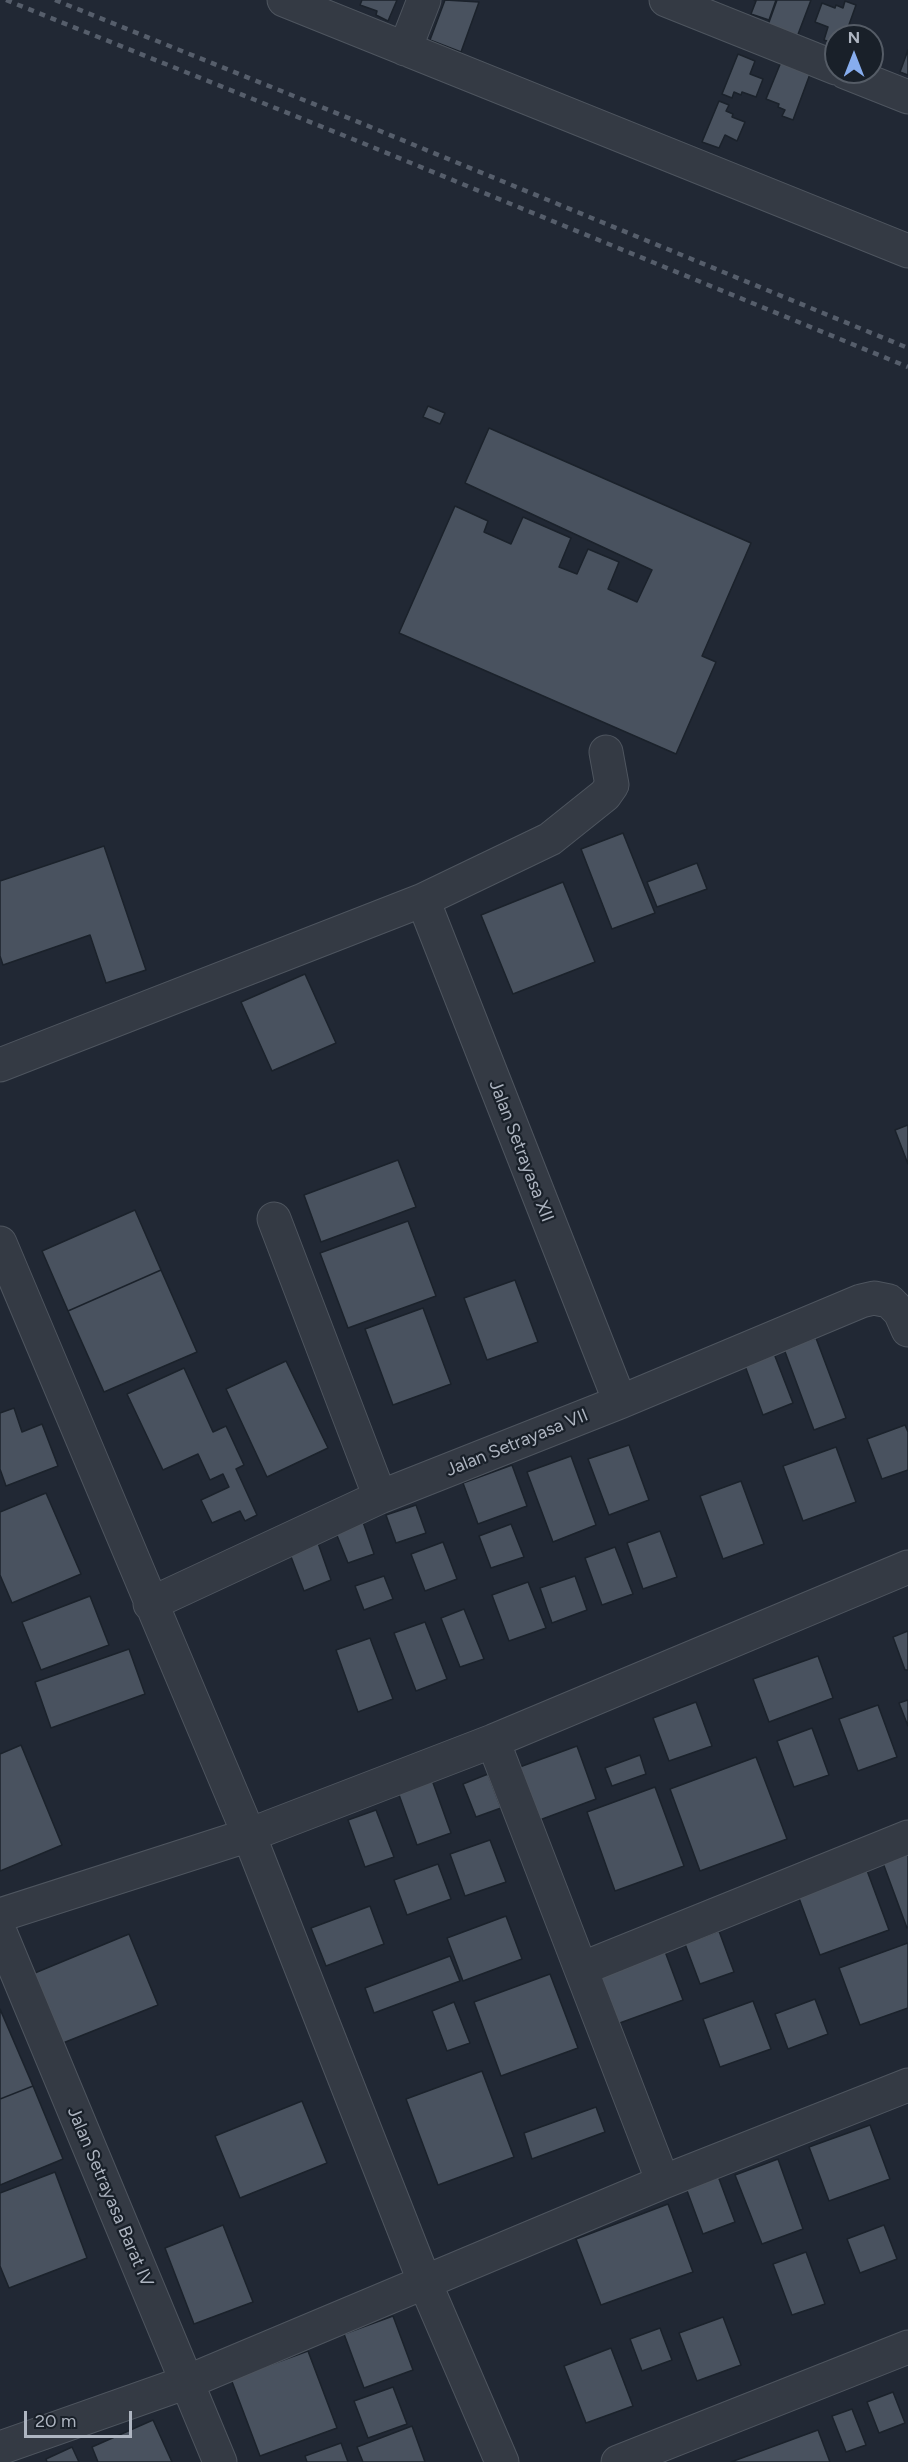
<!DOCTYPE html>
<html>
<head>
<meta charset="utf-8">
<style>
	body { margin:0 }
	#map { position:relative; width:908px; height:2462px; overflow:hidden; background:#212834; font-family:Figtree,sans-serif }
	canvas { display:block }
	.north { position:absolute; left:824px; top:24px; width:60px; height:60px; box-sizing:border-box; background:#192029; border:2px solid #555c66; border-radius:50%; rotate:0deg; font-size:16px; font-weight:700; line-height:24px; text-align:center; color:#aeb5c1 }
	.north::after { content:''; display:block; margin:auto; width:21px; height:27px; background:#87adee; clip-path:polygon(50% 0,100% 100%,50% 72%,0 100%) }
	.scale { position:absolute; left:24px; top:2411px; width:108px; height:27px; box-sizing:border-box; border:3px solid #aeb5c1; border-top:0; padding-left:8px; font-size:18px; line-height:21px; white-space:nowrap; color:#aeb5c1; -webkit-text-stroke:4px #192029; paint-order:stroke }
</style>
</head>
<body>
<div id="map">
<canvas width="908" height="2462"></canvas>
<div class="north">N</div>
<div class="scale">20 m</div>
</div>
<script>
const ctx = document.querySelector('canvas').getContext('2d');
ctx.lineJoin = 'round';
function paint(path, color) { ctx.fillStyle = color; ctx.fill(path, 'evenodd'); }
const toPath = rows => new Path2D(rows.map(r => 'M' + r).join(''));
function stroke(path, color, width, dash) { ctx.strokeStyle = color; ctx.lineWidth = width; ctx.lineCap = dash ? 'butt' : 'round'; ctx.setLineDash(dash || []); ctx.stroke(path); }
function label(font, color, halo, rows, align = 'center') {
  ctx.font = font + ' Figtree,sans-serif'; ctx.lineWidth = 4.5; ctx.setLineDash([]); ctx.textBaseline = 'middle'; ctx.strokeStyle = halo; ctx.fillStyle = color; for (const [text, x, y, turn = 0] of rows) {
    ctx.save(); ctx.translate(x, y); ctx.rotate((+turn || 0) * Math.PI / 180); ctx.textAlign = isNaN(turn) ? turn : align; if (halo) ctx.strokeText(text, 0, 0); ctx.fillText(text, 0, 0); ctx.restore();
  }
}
const building = toPath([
	[362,0,397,0,388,21,376,15,377,11,360,5,362,0],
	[445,0,479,2,461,52,430,40,445,0],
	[754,0,776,0,769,20,751,14,756,1,754,0],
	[777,0,811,0,797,37,768,25,777,0],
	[845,1,856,5,845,36,836,36,836,44,824,40,828,27,815,22,822,3,835,8,836,5,843,8,845,1],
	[908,50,908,75,900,72,908,50],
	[738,54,755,61,750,74,763,79,756,97,742,92,741,95,734,92,732,98,722,94,738,54],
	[781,62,810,74,793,120,782,116,785,110,778,107,779,104,766,99,781,62],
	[719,101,729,105,726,111,733,114,732,117,745,122,737,141,725,135,719,148,702,142,719,101],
	[428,406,445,413,440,424,423,417,428,406],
	[489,428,751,543,702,656,716,662,676,754,399,633,455,506,488,521,484,532,511,544,523,517,571,538,559,567,577,574,588,549,619,562,608,589,637,602,652,570,465,483,489,428],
	[623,833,655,913,612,929,581,849,623,833],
	[104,846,146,970,106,983,90,935,3,965,0,956,0,881,104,846],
	[697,863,707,889,657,907,647,882,697,863],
	[563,882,595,962,513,994,481,915,563,882],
	[305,974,336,1043,272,1071,241,1002,305,974],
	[908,1125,908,1164,895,1130,908,1125],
	[398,1160,416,1207,321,1242,304,1195,398,1160],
	[135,1210,161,1270,68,1311,42,1251,135,1210],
	[408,1221,436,1296,348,1328,320,1253,408,1221],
	[161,1270,197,1352,104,1392,68,1311,161,1270],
	[515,1280,538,1342,487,1360,464,1298,515,1280],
	[423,1308,451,1384,393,1405,365,1329,423,1308],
	[816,1338,846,1418,814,1430,784,1349,816,1338],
	[773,1351,793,1403,763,1415,744,1363,773,1351],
	[286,1361,328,1448,267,1477,226,1389,286,1361],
	[184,1368,213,1432,226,1426,244,1465,236,1469,257,1515,245,1521,240,1511,212,1523,201,1500,229,1487,223,1474,210,1480,198,1454,163,1470,127,1394,184,1368],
	[14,1408,22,1432,42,1424,58,1466,6,1486,0,1469,0,1413,14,1408],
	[905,1425,908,1432,908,1470,882,1479,867,1439,905,1425],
	[629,1445,649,1500,609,1515,588,1459,629,1445],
	[836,1447,856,1502,803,1521,783,1466,836,1447],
	[571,1456,596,1525,553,1542,527,1472,571,1456],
	[512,1465,527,1506,478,1524,463,1483,512,1465],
	[741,1481,764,1544,723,1559,700,1496,741,1481],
	[46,1493,81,1574,12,1603,0,1575,0,1512,46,1493],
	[416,1505,426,1533,396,1543,386,1515,416,1505],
	[362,1519,374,1554,348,1563,334,1528,362,1519],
	[511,1524,524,1557,491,1568,479,1536,511,1524],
	[660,1531,677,1577,643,1589,627,1543,660,1531],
	[443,1542,457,1579,425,1591,411,1554,443,1542],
	[318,1543,331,1580,304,1591,290,1554,318,1543],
	[615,1547,633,1594,602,1605,585,1558,615,1547],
	[384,1576,393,1599,364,1610,355,1586,384,1576],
	[575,1576,587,1610,552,1623,540,1588,575,1576],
	[528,1582,546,1628,509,1641,492,1595,528,1582],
	[90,1596,109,1645,41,1670,22,1622,90,1596],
	[464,1609,484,1659,460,1667,441,1618,464,1609],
	[425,1622,447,1679,416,1691,394,1633,425,1622],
	[908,1631,908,1670,905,1670,893,1637,908,1631],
	[370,1638,393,1699,358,1712,336,1650,370,1638],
	[129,1649,145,1694,51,1728,35,1682,129,1649],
	[818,1656,833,1698,769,1722,753,1679,818,1656],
	[908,1700,908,1726,899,1703,908,1700],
	[696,1702,712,1746,669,1761,653,1718,696,1702],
	[878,1705,897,1757,858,1771,839,1719,878,1705],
	[812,1728,829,1775,794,1787,777,1741,812,1728],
	[21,1745,62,1845,0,1871,0,1754,21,1745],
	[577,1746,596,1799,537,1821,517,1768,577,1746],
	[640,1755,646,1774,612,1786,605,1768,640,1755],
	[756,1757,787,1839,700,1871,670,1789,756,1757],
	[488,1774,501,1808,476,1817,463,1784,488,1774],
	[432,1780,451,1833,417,1845,398,1792,432,1780],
	[655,1787,684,1866,615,1891,587,1812,655,1787],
	[376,1810,394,1857,365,1867,348,1820,376,1810],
	[490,1840,506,1882,465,1896,450,1854,490,1840],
	[908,1854,908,1927,907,1928,883,1863,908,1854],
	[438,1864,451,1899,407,1915,394,1880,438,1864],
	[865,1865,889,1930,820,1955,796,1890,865,1865],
	[370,1906,384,1944,326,1966,311,1928,370,1906],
	[506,1916,522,1959,463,1981,447,1938,506,1916],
	[719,1931,734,1972,700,1984,685,1944,719,1931],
	[129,1934,158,2005,58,2045,30,1975,129,1934],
	[908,1943,908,2008,860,2025,839,1968,908,1943],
	[663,1946,683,2000,617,2024,597,1970,663,1946],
	[450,1956,460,1981,374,2013,365,1988,450,1956],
	[550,1974,578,2048,501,2076,474,2002,550,1974],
	[815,1999,828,2034,788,2049,775,2014,815,1999],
	[753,2001,771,2049,720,2067,703,2019,753,2001],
	[454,2002,470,2043,447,2051,432,2011,454,2002],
	[0,2009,33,2086,0,2099,0,2009],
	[482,2071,514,2157,438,2185,406,2099,482,2071],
	[33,2086,63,2159,0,2185,0,2099,33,2086],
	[302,2101,327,2163,240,2198,215,2136,302,2101],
	[596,2107,605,2132,532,2159,524,2133,596,2107],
	[870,2125,890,2179,829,2201,809,2147,870,2125],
	[778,2159,803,2229,762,2244,735,2175,778,2159],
	[55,2172,87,2258,9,2288,0,2266,0,2193,55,2172],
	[718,2176,735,2222,703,2234,686,2188,718,2176],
	[668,2204,693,2272,601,2305,576,2239,668,2204],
	[223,2225,253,2302,194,2324,165,2248,223,2225],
	[884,2225,897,2259,860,2273,847,2239,884,2225],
	[806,2252,825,2304,792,2315,773,2264,806,2252],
	[393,2316,413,2370,364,2388,344,2334,393,2316],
	[723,2317,741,2365,697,2381,679,2333,723,2317],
	[660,2328,672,2360,642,2371,630,2339,660,2328],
	[611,2348,633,2406,586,2423,564,2366,611,2348],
	[308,2351,337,2428,260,2456,231,2379,308,2351],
	[393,2387,407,2424,368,2438,354,2401,393,2387],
	[893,2392,905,2423,879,2433,867,2402,893,2392],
	[852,2409,866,2445,846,2452,832,2416,852,2409],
	[153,2420,172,2462,98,2462,92,2447,153,2420],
	[412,2426,425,2462,363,2462,357,2447,412,2426],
	[818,2430,830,2462,731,2462,818,2430],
	[341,2443,348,2462,307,2462,305,2456,341,2443],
	[72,2447,79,2462,47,2462,46,2459,72,2447]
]);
paint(building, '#49525f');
stroke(building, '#1b222b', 1.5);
const minor = toPath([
	[284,0,908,251],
	[666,0,836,68],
	[405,49,424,0],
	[845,72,908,97],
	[423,900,620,1402],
	[0,1065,423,900,550,839,605,795,612,785,606,752],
	[274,1219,380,1497],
	[0,1243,249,1835,425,2283,502,2462],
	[150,1604,380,1497,620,1402,861,1301,874,1298,889,1301,900,1312,908,1330],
	[493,1741,663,2182],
	[0,1915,249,1835,493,1741,908,1567],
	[0,1932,220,2462],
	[581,1969,908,1837],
	[0,2448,187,2382,663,2182,908,2085],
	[618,2462,908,2347]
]);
stroke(minor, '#4e555f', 35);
stroke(minor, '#343a44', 33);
stroke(toPath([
	[6,0,360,142,908,367],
	[55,0,351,119,908,348]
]), '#565e6b', 4.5, [6, 6]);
label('18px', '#aeb5c1', '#192029', [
	["Jalan Setrayasa XII",521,1151,69],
	["Jalan Setrayasa VII",517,1443,-22],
	["Jalan Setrayasa Barat IV",110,2197,67]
]);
</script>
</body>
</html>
